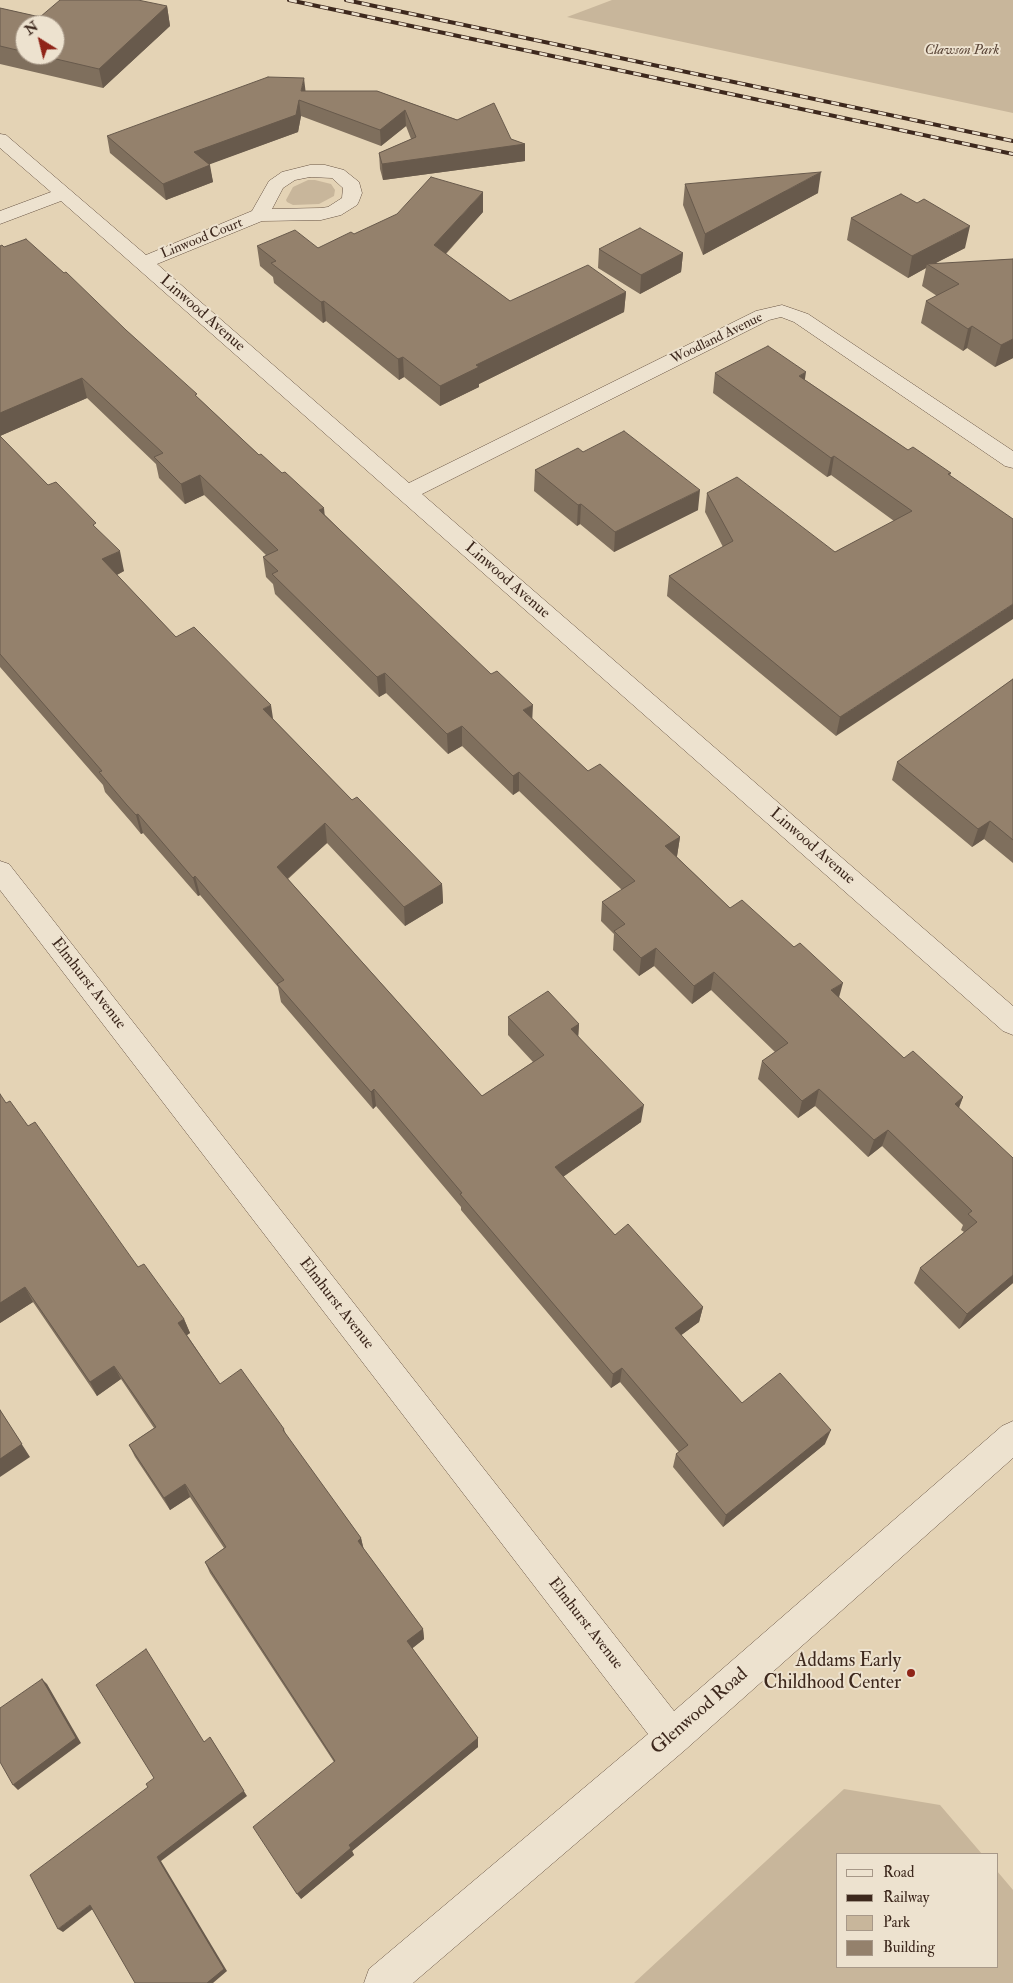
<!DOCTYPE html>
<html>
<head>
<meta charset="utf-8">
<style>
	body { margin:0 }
	#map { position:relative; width:1013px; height:1983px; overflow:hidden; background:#e4d3b5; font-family:"IM FELL Double Pica",serif }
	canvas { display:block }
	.legend { position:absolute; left:836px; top:1853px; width:162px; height:115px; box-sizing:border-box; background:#ede2cf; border:1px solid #a79888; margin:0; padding:6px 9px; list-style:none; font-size:15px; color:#3d281d }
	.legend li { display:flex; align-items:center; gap:10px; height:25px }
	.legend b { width:25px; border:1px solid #a79888 }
	.north { position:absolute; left:15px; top:15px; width:50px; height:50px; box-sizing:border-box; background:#ede2cf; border:1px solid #a79888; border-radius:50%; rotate:324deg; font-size:14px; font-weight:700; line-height:20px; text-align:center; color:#3d281d }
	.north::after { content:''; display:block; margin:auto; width:18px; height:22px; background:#8f2418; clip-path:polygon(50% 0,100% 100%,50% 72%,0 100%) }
</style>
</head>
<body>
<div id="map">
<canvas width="1013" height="1983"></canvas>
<ul class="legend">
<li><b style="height:6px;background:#ede2cf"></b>Road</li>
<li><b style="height:6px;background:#3d281d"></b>Railway</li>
<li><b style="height:14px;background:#c8b69b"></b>Park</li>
<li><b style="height:14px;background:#94816c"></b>Building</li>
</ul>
<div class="north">N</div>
</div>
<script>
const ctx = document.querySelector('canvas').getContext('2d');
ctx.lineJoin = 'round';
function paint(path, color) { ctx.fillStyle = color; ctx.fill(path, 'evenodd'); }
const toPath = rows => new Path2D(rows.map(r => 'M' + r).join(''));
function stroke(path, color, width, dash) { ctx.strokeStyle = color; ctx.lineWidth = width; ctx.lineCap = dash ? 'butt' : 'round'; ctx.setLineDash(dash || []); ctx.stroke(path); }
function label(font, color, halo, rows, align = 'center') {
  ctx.font = font + ' "IM FELL Double Pica",serif'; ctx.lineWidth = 4; ctx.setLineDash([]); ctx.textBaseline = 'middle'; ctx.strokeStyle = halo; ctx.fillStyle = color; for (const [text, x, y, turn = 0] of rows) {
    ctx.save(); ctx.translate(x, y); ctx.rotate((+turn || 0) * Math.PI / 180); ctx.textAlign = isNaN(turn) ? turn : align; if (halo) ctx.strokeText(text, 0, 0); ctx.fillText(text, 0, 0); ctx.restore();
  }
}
paint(toPath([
	[612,0,1013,0,1013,113,567,17],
	[308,180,315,180,331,184,335,190,334,196,319,204,293,205,287,202,286,200,293,187],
	[844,1789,940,1805,982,1854,837,1854,837,1967,997,1967,997,1871,1013,1890,1013,1983,634,1983]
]), '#c8b69b');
const minor = toPath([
	[0,134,6,135,146,255,252,211,269,181,282,172,310,165,325,165,344,170,359,182,362,193,359,201,357,205,341,215,321,220,262,221,157,264,409,483,756,311,782,305,808,314,1013,451,1013,468,1005,466,794,322,781,317,769,320,422,494,1013,1006,1013,1035,1003,1031,61,201,0,224,0,211,51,192,0,148,0,134],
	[310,177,332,178,343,188,342,198,328,207,321,208,272,209,283,188,295,180,310,177],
	[0,861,9,864,674,1711,1002,1426,1013,1421,1013,1458,685,1750,413,1983,364,1983,369,1969,648,1734,0,890,0,861]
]);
stroke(minor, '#675343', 1);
paint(minor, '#ede2cf');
const rail = toPath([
	[289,0,1013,154],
	[346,0,1013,141]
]);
stroke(rail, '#3d281d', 4);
stroke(rail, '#ede2cf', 2.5, [8]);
paint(toPath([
	[167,6,170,26,103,88,0,64,0,8,40,17],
	[25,25,55,55,25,55],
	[305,91,377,91,525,144,525,161,383,180,380,169,379,153,411,139,406,126,381,146,301,116,298,132,209,164,213,182,166,200,110,153,107,136],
	[685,184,818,193,703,255,683,205],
	[483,212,446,254,510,301,626,292,624,312,479,384,479,387,440,406,404,377,399,380,326,321,323,323,274,283,273,277,260,266,257,246,318,248,354,234],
	[851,218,965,248,934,264,1013,259,1013,358,995,367,967,348,963,351,921,323,926,301,937,296,922,286,926,268,908,278,847,240],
	[0,246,4,247,126,330,259,455,325,515,532,719,588,771,680,837,677,856,677,857,730,908,839,998,904,1058,963,1097,959,1108,1013,1283,959,1329,914,1283,920,1268,964,1232,961,1230,963,1225,882,1146,868,1157,815,1106,798,1118,758,1079,762,1061,775,1052,711,990,692,1004,654,966,639,976,613,950,614,934,601,921,602,902,622,890,519,791,513,795,462,746,448,754,386,693,379,697,275,594,273,584,266,577,263,557,266,555,204,495,185,504,159,478,156,464,87,398,0,436,48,485,97,529,124,571,117,575,176,637,273,719,352,800,442,884,443,903,405,926,327,843,288,879,482,1096,533,1062,508,1035,508,1017,579,1024,578,1036,641,1122,563,1177,615,1235,703,1307,699,1322,681,1335,742,1403,825,1444,723,1527,673,1467,676,1454,679,1452,620,1382,611,1388,461,1210,461,1207,376,1106,373,1109,281,1002,278,987,200,895,198,896,143,833,141,834,132,823,105,792,103,785,0,667],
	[599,249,683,253,681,272,640,294,598,268],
	[715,373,805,380,908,450,951,473,836,736,667,596,669,576,723,547,705,512,707,493,835,552,894,521,831,475,827,477,713,393],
	[583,452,698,510,614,552,580,524,577,526,534,491,535,470],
	[1013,679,1013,863,984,839,972,847,892,780,897,762],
	[6,1103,28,1126,138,1267,184,1319,190,1333,187,1335,220,1384,284,1429,286,1435,361,1538,363,1548,423,1629,424,1639,412,1648,478,1738,478,1747,352,1851,354,1855,301,1899,334,1762,210,1573,205,1562,224,1548,190,1497,170,1510,135,1457,129,1445,154,1428,121,1379,97,1396,33,1302,0,1323]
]), '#7f6f5d');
paint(toPath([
	[167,6,170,26,103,88,99,69],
	[304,78,306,95,301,91],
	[299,100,301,116,298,132,197,169,194,152],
	[405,110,406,126,381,146,380,130],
	[525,144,525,161,383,180,382,164],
	[210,165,213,182,166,200,163,184],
	[821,172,818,193,703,255,705,234],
	[483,192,483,212,435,265,434,245],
	[970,226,965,248,930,266,927,264,926,268,908,278,912,256],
	[683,253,681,272,640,294,641,275],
	[626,292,624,312,479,384,479,387,440,406,440,386,476,365],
	[324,301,326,321,323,323,321,302],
	[972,326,967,348,963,351,968,329],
	[1013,339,1013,358,995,367,1001,345],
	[403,357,404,377,399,380,398,359],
	[806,372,803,392,799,376],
	[82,378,87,398,0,436,0,413],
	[834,456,831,475,827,477,831,458],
	[200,475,204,495,185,504,181,484],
	[700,490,698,510,614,552,615,532],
	[581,504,580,524,577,526,578,505],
	[324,508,326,528,319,510],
	[120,551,124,571,107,580,102,559],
	[1013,604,1013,619,836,736,840,717],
	[385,673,386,693,379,697,377,677],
	[271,705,274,725,263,709],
	[533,705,532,724,523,710],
	[462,726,462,746,448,754,447,734],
	[519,772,519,791,513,795,513,776],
	[138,814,143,833,141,834,136,815],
	[990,821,984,839,972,847,978,829],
	[325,823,327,843,280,885,277,867],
	[680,837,677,856,663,865,665,846],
	[195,876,200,895,198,896,193,878],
	[442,884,443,903,405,926,404,907],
	[656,948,654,966,639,976,641,958],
	[714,972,711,990,692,1004,694,986],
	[843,983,838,1001,831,990],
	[579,1024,578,1041,571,1029],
	[374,1089,376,1106,373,1109,371,1092],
	[819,1089,815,1106,798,1118,802,1101],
	[963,1097,956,1114,955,1104],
	[644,1105,641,1122,554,1183,555,1167],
	[888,1130,882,1146,868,1157,874,1140],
	[1013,1275,1013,1283,959,1329,967,1314],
	[25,1287,33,1302,0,1323,0,1303],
	[703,1307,699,1322,672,1342,675,1328],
	[184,1319,190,1333,184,1337,178,1323],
	[114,1366,121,1379,97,1396,90,1382],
	[622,1368,620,1382,611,1388,613,1374],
	[0,1410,30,1457,0,1477],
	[831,1430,825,1444,723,1527,726,1515],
	[185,1484,190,1497,170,1510,164,1498],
	[361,1538,364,1550,358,1541],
	[423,1629,424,1639,409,1651,407,1641],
	[42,1679,47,1684,81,1743,18,1790,13,1785],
	[210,1737,247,1796,161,1861,227,1971,213,1983,207,1983,157,1857],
	[478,1738,478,1747,352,1851,354,1855,301,1899,297,1894,349,1845],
	[90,1905,94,1908,63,1932,58,1929]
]), '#685a4c');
const building = toPath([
	[60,0,138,0,167,6,99,69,39,55,55,55,55,25,25,25,25,52,0,46,0,8,40,17,60,0],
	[268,77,304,78,301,91,377,91,457,120,494,103,511,139,525,144,382,164,379,153,416,137,405,110,380,130,299,100,296,115,194,152,210,165,163,184,107,136,268,77],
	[821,172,705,234,685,184,821,172],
	[431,177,483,192,434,245,510,301,588,265,626,292,476,365,479,367,440,386,403,357,398,359,324,301,321,302,271,263,276,261,257,246,295,230,318,248,351,232,354,234,397,214,431,177],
	[901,194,917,203,924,199,970,226,912,256,851,218,901,194],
	[640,228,683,253,641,275,599,249,640,228],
	[26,239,64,273,66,272,126,330,197,394,195,395,259,455,261,454,282,473,285,472,324,508,319,510,491,674,497,671,533,705,523,710,588,771,600,764,680,837,665,846,730,908,742,900,794,947,800,943,843,983,831,990,904,1058,913,1051,963,1097,955,1104,1013,1158,1013,1275,967,1314,920,1268,977,1222,968,1214,972,1211,888,1130,874,1140,819,1089,802,1101,762,1061,788,1043,714,972,694,986,656,948,641,958,614,931,625,924,602,902,635,881,519,772,513,776,462,726,447,734,385,673,377,677,272,574,278,571,263,557,278,550,200,475,181,484,154,457,163,453,82,378,0,413,0,246,2,245,4,247,26,239],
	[1013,259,1013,339,1001,345,972,326,968,329,926,301,959,284,927,264,1013,259],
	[768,346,806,372,799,376,908,450,913,447,951,473,948,474,1013,519,1013,604,840,717,669,576,733,541,707,493,737,477,835,552,912,511,834,456,831,458,715,373,768,346],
	[624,431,700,490,615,532,581,504,578,505,535,470,578,448,583,452,624,431],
	[0,436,48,485,56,482,96,523,93,525,120,551,102,559,176,637,194,627,271,705,263,709,352,800,357,797,442,884,404,907,325,823,277,867,482,1096,544,1055,508,1017,548,991,579,1024,571,1029,644,1105,555,1167,615,1235,628,1224,703,1307,675,1328,742,1403,780,1373,831,1430,726,1515,676,1454,688,1445,622,1368,613,1374,460,1194,462,1193,374,1089,371,1092,277,984,284,980,195,876,193,878,138,814,136,815,126,804,99,772,102,771,0,654,0,436],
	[1013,679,1013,840,990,821,978,829,897,762,1013,679],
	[0,1094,6,1103,10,1101,28,1126,35,1122,138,1267,144,1264,184,1319,178,1323,220,1384,241,1369,284,1429,283,1430,361,1538,358,1541,423,1629,407,1641,478,1738,349,1845,351,1848,297,1894,253,1827,335,1761,205,1562,226,1547,185,1484,164,1498,129,1445,156,1427,114,1366,90,1382,25,1287,0,1303,0,1094],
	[0,1410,22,1444,0,1459,0,1410],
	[146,1649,204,1742,210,1737,244,1791,157,1857,224,1969,207,1983,135,1983,90,1905,58,1929,30,1875,148,1787,146,1784,154,1778,96,1685,146,1649],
	[42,1679,76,1738,13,1785,0,1762,0,1708,42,1679]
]);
paint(building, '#94816c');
stroke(building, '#685a4c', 1);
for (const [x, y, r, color] of [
	[911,1673,5,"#8f2418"]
]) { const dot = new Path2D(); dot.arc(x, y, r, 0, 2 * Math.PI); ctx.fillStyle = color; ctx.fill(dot); stroke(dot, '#ede2cf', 2); }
label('italic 14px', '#594436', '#ede2cf', [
	["Clawson Park",962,51]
]);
label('14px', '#3d281d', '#ede2cf', [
	["Linwood Court",202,239,-22],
	["Woodland Avenue",717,339,-26]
]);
label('16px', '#3d281d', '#ede2cf', [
	["Linwood Avenue",202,314,41],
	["Linwood Avenue",507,581,41],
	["Linwood Avenue",812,847,41],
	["Elmhurst Avenue",88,984,52],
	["Elmhurst Avenue",336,1304,52],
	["Elmhurst Avenue",585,1624,52]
]);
label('19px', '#3d281d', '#ede2cf', [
	["Addams Early",901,1662],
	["Childhood Center",901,1684]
], 'right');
label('19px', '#3d281d', '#ede2cf', [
	["Glenwood Road",700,1712,-41]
]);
</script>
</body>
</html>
